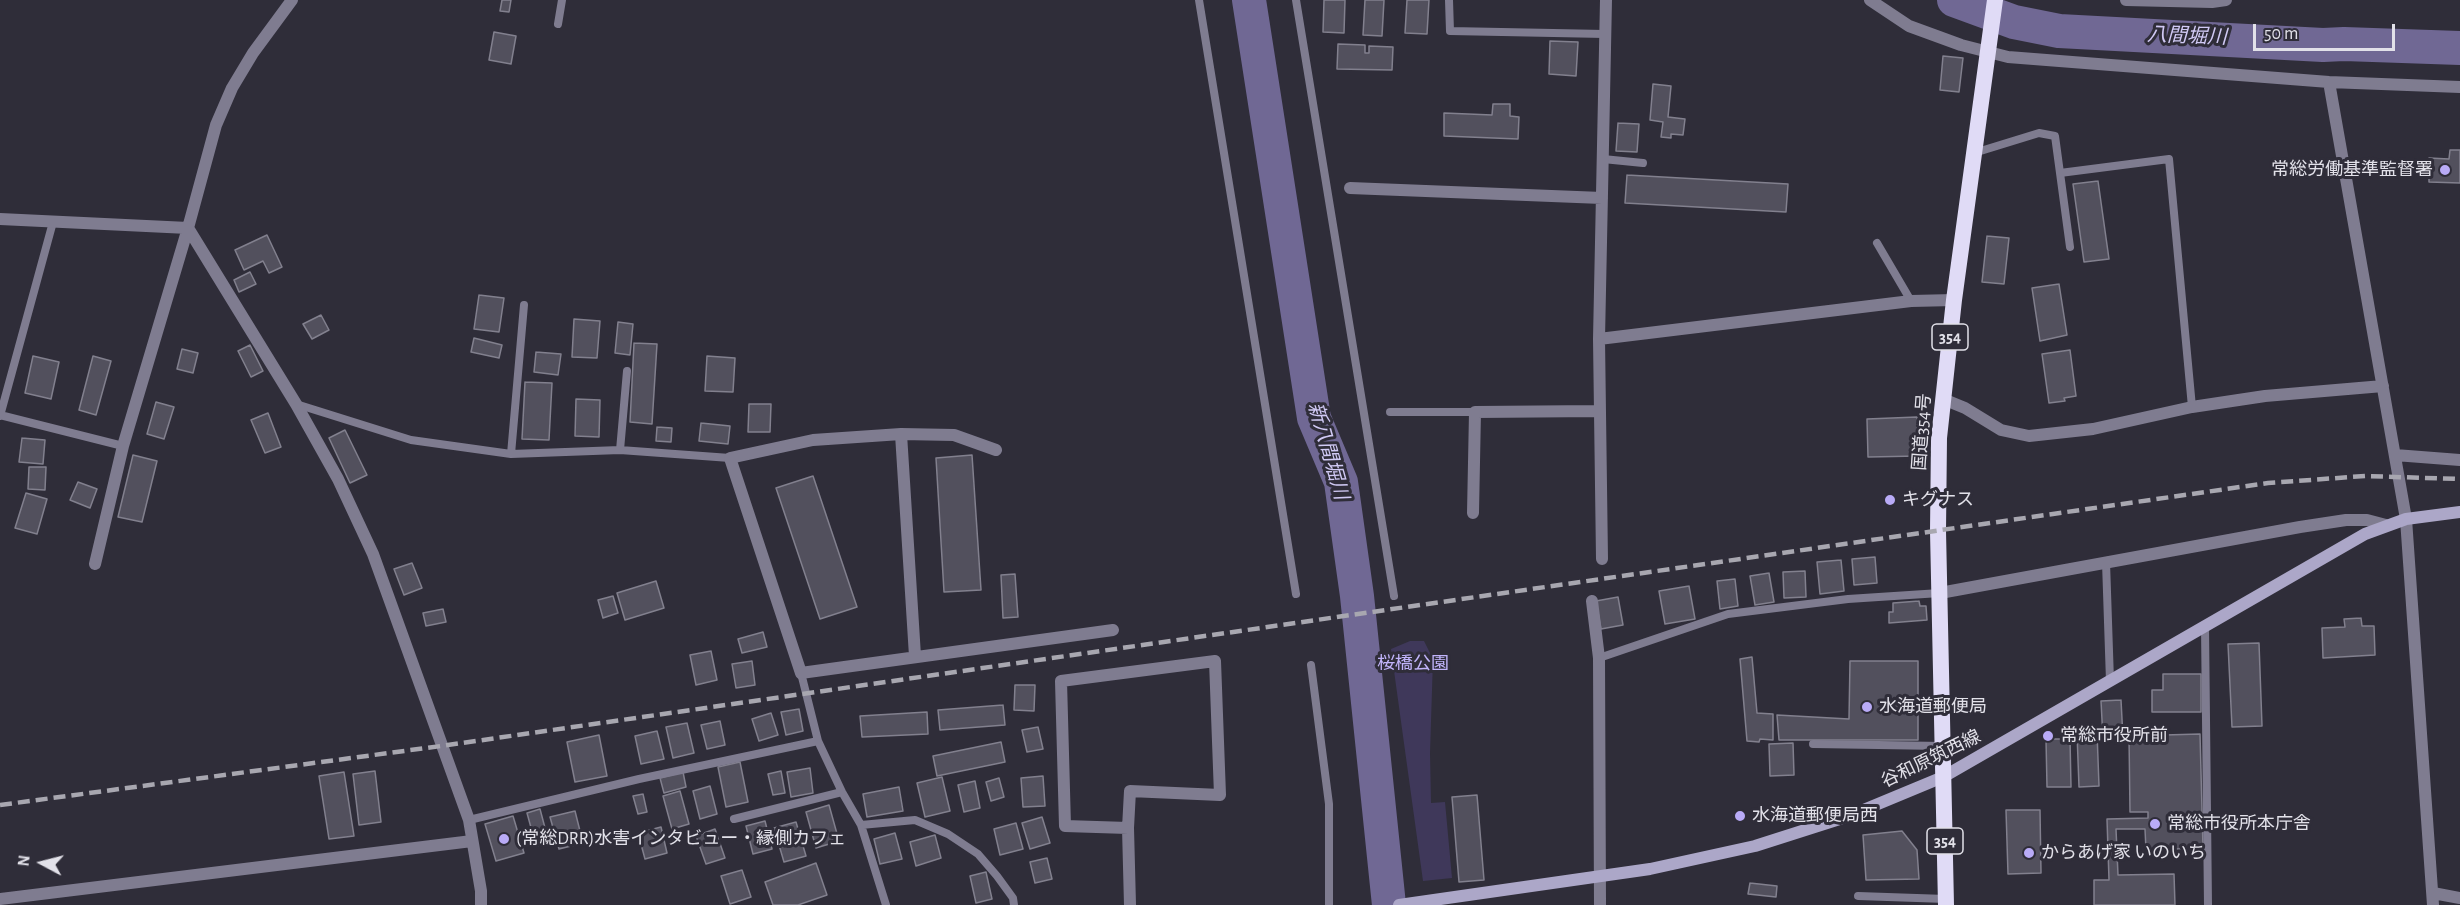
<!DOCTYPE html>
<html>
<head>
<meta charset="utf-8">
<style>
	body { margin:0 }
	#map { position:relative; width:2460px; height:905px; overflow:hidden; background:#2f2d39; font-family:"Alegreya Sans",sans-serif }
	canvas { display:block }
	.north { position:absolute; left:12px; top:833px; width:60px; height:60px; -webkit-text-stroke:4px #2f2d39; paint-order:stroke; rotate:277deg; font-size:16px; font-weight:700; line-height:24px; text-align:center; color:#e2e1e9 }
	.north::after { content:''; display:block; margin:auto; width:21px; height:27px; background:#e2e1e9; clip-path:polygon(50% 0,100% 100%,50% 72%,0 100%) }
	.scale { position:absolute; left:2253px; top:24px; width:142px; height:27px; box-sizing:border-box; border:3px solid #e2e1e9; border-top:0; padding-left:8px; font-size:18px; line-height:21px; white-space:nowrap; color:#e2e1e9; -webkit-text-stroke:4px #2f2d39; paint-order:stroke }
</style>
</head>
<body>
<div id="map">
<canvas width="2460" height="905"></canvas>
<div class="north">N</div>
<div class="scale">50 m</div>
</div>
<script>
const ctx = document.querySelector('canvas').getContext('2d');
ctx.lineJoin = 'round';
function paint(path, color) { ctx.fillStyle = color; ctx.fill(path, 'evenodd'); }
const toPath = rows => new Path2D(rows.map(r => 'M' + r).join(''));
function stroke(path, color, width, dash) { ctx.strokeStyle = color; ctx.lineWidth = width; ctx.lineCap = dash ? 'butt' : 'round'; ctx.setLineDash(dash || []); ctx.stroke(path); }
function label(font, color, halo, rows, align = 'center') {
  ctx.font = font + ' "Alegreya Sans","Noto Sans JP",sans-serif'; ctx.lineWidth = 6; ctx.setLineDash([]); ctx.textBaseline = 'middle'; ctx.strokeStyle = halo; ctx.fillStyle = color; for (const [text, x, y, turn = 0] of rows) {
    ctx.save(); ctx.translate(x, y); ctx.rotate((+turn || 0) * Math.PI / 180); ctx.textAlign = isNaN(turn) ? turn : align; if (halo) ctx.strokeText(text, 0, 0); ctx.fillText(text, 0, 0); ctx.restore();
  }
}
paint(toPath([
	[1410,641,1424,641,1433,659,1430,753,1431,803,1445,802,1452,878,1423,881,1391,649]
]), '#3f385a');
stroke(toPath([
	[1249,0,1314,418,1341,482,1357,596,1389,905],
	[1954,0,2014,22,2059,31,2323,45,2344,44,2460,48]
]), '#706894', 34);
const building = toPath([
	[502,0,511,0,509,12,500,11,502,0],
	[1324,0,1345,0,1344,33,1323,32,1324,0],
	[1365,0,1384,0,1382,36,1363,35,1365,0],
	[1407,0,1429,0,1427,34,1405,33,1407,0],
	[494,32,516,36,511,64,489,60,494,32],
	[1550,41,1578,42,1576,76,1549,74,1550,41],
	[1338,44,1365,45,1365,53,1369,53,1369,46,1393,47,1392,70,1337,69,1338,44],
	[1943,56,1963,58,1959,92,1940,90,1943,56],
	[1653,84,1671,86,1668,117,1685,119,1683,135,1671,134,1671,138,1661,137,1663,122,1650,120,1653,84],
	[1493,104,1510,104,1510,116,1519,117,1518,139,1444,136,1444,113,1492,115,1493,104],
	[1618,123,1639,124,1637,152,1616,151,1618,123],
	[2450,150,2460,150,2460,183,2429,182,2429,158,2449,159,2450,150],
	[1627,175,1788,184,1786,212,1625,203,1627,175],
	[2098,181,2109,259,2084,262,2073,184,2098,181],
	[267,235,282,267,269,273,263,261,244,270,235,250,267,235],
	[1987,236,2009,238,2004,284,1982,282,1987,236],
	[250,272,256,284,239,292,234,280,250,272],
	[2059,284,2067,335,2040,341,2032,288,2059,284],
	[479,295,504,298,499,332,474,329,479,295],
	[321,315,329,330,312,339,303,324,321,315],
	[574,319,600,321,597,358,572,357,574,319],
	[618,322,633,324,630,355,615,353,618,322],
	[474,338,502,345,499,358,471,352,474,338],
	[634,343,657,344,652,424,630,422,634,343],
	[250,345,263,371,251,377,238,351,250,345],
	[182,349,198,353,193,373,177,369,182,349],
	[2070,350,2076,396,2064,398,2065,401,2049,403,2042,354,2070,350],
	[536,352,561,354,558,375,534,372,536,352],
	[33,356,59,362,51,399,25,393,33,356],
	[93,356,111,361,96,415,79,410,93,356],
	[707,356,735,358,733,392,705,391,707,356],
	[525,382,552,383,549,440,522,439,525,382],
	[576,399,600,400,599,437,575,436,576,399],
	[156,402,174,407,164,439,147,434,156,402],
	[749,404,771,404,770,432,748,432,749,404],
	[268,413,281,447,265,453,251,420,268,413],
	[1917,417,1918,456,1868,457,1867,419,1917,417],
	[701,423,730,426,728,444,699,441,701,423],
	[657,427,672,428,671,442,656,441,657,427],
	[345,430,367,475,350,483,329,438,345,430],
	[22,438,45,440,43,464,19,462,22,438],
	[133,455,157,461,142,522,118,517,133,455],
	[972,455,981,590,944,592,936,458,972,455],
	[29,467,46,467,45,490,28,489,29,467],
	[813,476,857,607,820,619,776,488,813,476],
	[78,482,97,489,90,508,70,500,78,482],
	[26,493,47,499,37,534,15,528,26,493],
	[1875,557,1877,583,1854,585,1852,559,1875,557],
	[1841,560,1844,591,1820,594,1817,562,1841,560],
	[412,563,422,588,404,595,394,569,412,563],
	[1805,571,1806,597,1784,598,1783,572,1805,571],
	[1769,573,1774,602,1755,605,1750,576,1769,573],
	[1015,574,1018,617,1003,618,1001,575,1015,574],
	[1735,579,1738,606,1720,609,1717,581,1735,579],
	[656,581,664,608,625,620,617,593,656,581],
	[1689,586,1695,619,1665,624,1659,591,1689,586],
	[613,596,618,613,603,618,598,600,613,596],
	[1618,597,1623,625,1601,629,1596,601,1618,597],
	[1919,601,1920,606,1926,606,1927,620,1889,623,1889,612,1893,612,1893,603,1919,601],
	[443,609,446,622,426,626,423,613,443,609],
	[2361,618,2362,626,2374,626,2375,655,2323,658,2322,628,2345,627,2344,619,2361,618],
	[763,632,767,647,742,653,738,639,763,632],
	[2259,643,2262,726,2232,727,2228,644,2259,643],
	[711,651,717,680,696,685,690,655,711,651],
	[1752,657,1757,713,1773,714,1773,740,1760,739,1759,742,1747,741,1740,659,1752,657],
	[752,661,755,685,736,688,732,664,752,661],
	[1850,661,1918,661,1918,740,1779,740,1777,715,1849,719,1850,661],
	[2163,674,2201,674,2201,712,2152,712,2152,690,2163,690,2163,674],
	[1015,685,1035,685,1034,711,1014,710,1015,685],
	[2121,700,2123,738,2103,739,2101,701,2121,700],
	[1003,705,1005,725,940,730,938,710,1003,705],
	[799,709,803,731,786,735,781,712,799,709],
	[927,712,928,734,862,737,860,716,927,712],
	[771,713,778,735,759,741,752,719,771,713],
	[720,721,725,745,707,749,701,725,720,721],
	[687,723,694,753,673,758,666,727,687,723],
	[1038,727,1043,749,1027,752,1022,730,1038,727],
	[657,731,664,759,641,764,635,736,657,731],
	[2097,732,2099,786,2079,787,2077,733,2097,732],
	[2200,734,2203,848,2146,850,2145,829,2116,829,2118,875,2174,874,2175,905,2094,905,2094,880,2109,880,2107,819,2148,818,2148,812,2130,812,2129,736,2200,734],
	[599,735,607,776,575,782,567,742,599,735],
	[2046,739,2070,739,2071,787,2047,787,2046,739],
	[1001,742,1005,762,937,776,933,756,1001,742],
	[1793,743,1794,775,1770,776,1769,744,1793,743],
	[740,762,748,802,726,807,718,767,740,762],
	[810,768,813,793,791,797,787,772,810,768],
	[375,771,381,822,359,825,353,774,375,771],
	[781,771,785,793,773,795,768,774,781,771],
	[344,772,354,836,329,839,319,776,344,772],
	[683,772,686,787,664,793,660,778,683,772],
	[1043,776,1045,806,1023,807,1021,778,1043,776],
	[942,777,950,811,925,817,917,783,942,777],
	[999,778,1004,797,991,801,986,782,999,778],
	[975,781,980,808,964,812,958,785,975,781],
	[710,786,717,814,700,819,693,791,710,786],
	[899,787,903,811,867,817,863,794,899,787],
	[680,791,689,824,672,829,663,796,680,791],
	[643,794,647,812,638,814,633,796,643,794],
	[1477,795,1484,880,1459,882,1452,797,1477,795],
	[829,805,839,841,816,848,806,812,829,805],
	[540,809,549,843,536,846,527,813,540,809],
	[2006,810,2040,810,2041,873,2008,874,2006,810],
	[575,811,583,843,559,849,550,817,575,811],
	[513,816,524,853,496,861,485,824,513,816],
	[1042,817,1050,843,1030,849,1022,823,1042,817],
	[765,821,772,849,753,854,746,826,765,821],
	[796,822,806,856,784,862,774,828,796,822],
	[1016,823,1023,849,1000,855,994,829,1016,823],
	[661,827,667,853,645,859,638,833,661,827],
	[715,829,725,858,706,864,696,836,715,829],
	[1902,831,1917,850,1919,879,1866,880,1863,835,1902,831],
	[895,833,902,859,880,864,874,839,895,833],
	[935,835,941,858,916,866,910,842,935,835],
	[1047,858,1052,879,1035,883,1030,862,1047,858],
	[816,863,827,895,798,905,773,905,765,882,816,863],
	[742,870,751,897,730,904,721,876,742,870],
	[986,872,992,899,976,903,970,876,986,872],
	[1750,883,1777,886,1776,897,1748,894,1750,883]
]);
paint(building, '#52505d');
stroke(building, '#82808e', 1.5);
stroke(toPath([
	[1199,0,1296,594],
	[1296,0,1394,596],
	[1449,0,1450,31,1605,34],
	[558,24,562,0],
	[1974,153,2039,133,2055,136,2070,247],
	[1603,159,1643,163],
	[2060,173,2169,159,2192,407],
	[1877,243,1911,301],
	[296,404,411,440,511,454,620,450,730,458],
	[1390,412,1475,412],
	[0,415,123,446],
	[0,416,53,222],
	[620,450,627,371],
	[511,454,524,305],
	[2106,562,2110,681],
	[2205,626,2208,905],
	[1599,658,1728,614,1848,599,1940,593],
	[1311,665,1329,804,1329,905],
	[801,673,818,741,842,792,861,825,886,905],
	[1813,744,1943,746],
	[734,819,842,792],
	[469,820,639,779,818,741],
	[861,825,915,820,948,834,978,854,997,876,1013,898,1014,905],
	[1858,896,1946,899]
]), '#7f7c90', 8);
stroke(toPath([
	[1870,0,1909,26,1961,45,2008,57,2329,82,2460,87],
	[2126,0,2212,2,2226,0],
	[2329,82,2406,519,2433,905],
	[1350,188,1602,198],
	[0,219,188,228],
	[188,228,296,404,338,479,373,554,469,820,481,891,481,905],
	[1599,339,1911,301,1954,300],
	[1943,399,1965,408,2001,430,2029,436,2093,429,2192,407,2265,396,2383,386],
	[901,434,915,656],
	[996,450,954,435,901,434,813,440,730,458,801,673,1113,630],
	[2395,455,2460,460],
	[1473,513,1475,412,1599,411],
	[1602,559,1599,339,1606,0],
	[95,564,123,446,188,228,216,125,232,88,253,53,292,0],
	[1940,593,2300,527,2346,520,2367,520,2386,525],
	[1592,601,1599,658,1600,905],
	[1128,828,1065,826,1061,681,1215,661,1220,795,1130,791,1128,828,1130,905],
	[2433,893,2460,898],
	[0,899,472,841]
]), '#7f7c90', 12);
stroke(toPath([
	[1399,905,1650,869,1755,846,1849,816,1943,777,2365,534,2406,519,2460,512]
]), '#aca7c8', 12);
stroke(toPath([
	[1946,905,1938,531,1939,438,1954,300,1995,0]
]), '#e0dbf6', 16);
stroke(toPath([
	[0,805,441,746,2268,483,2365,476,2460,479]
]), '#a8a7b0', 4.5, [12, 6]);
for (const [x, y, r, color] of [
	[2445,170,6,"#b9abf7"],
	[1890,500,6,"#b9abf7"],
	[1867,707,6,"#b9abf7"],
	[2048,736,6,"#b9abf7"],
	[1740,816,6,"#b9abf7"],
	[2155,824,6,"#b9abf7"],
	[504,839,6,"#b9abf7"],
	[2029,853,6,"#b9abf7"]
]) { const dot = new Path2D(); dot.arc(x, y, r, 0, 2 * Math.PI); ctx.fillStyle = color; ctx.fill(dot); stroke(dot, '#2f2d39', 2); }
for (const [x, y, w] of [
	[1950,337,36],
	[1945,841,36]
]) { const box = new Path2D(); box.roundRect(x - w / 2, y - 13, w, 26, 4.5); ctx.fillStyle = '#2f2d39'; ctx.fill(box); stroke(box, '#e2e1e9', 1.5); }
label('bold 16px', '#e2e1e9', null, [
	["354",1950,337],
	["354",1945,841]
]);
label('18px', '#e2e1e9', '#2f2d39', [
	["常総労働基準監督署",2433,170,"right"],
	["キグナス",1902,500],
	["水海道郵便局",1879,707],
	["常総市役所前",2060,736],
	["水海道郵便局西",1752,816],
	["常総市役所本庁舎",2167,824],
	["(常総DRR)水害インタビュー・縁側カフェ",516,839],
	["からあげ家 いのいち",2041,853]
], 'left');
label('18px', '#e2e1e9', '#2f2d39', [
	["国道354号",1922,432,-86],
	["谷和原筑西線",1931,759,-26]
]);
label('18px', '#c1b4fa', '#2f2d39', [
	["桜橋公園",1413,664]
]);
label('italic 20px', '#d0c9f4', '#2f2d39', [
	["八間堀川",2187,36,2],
	["新八間堀川",1328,451,74]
]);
</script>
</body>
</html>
